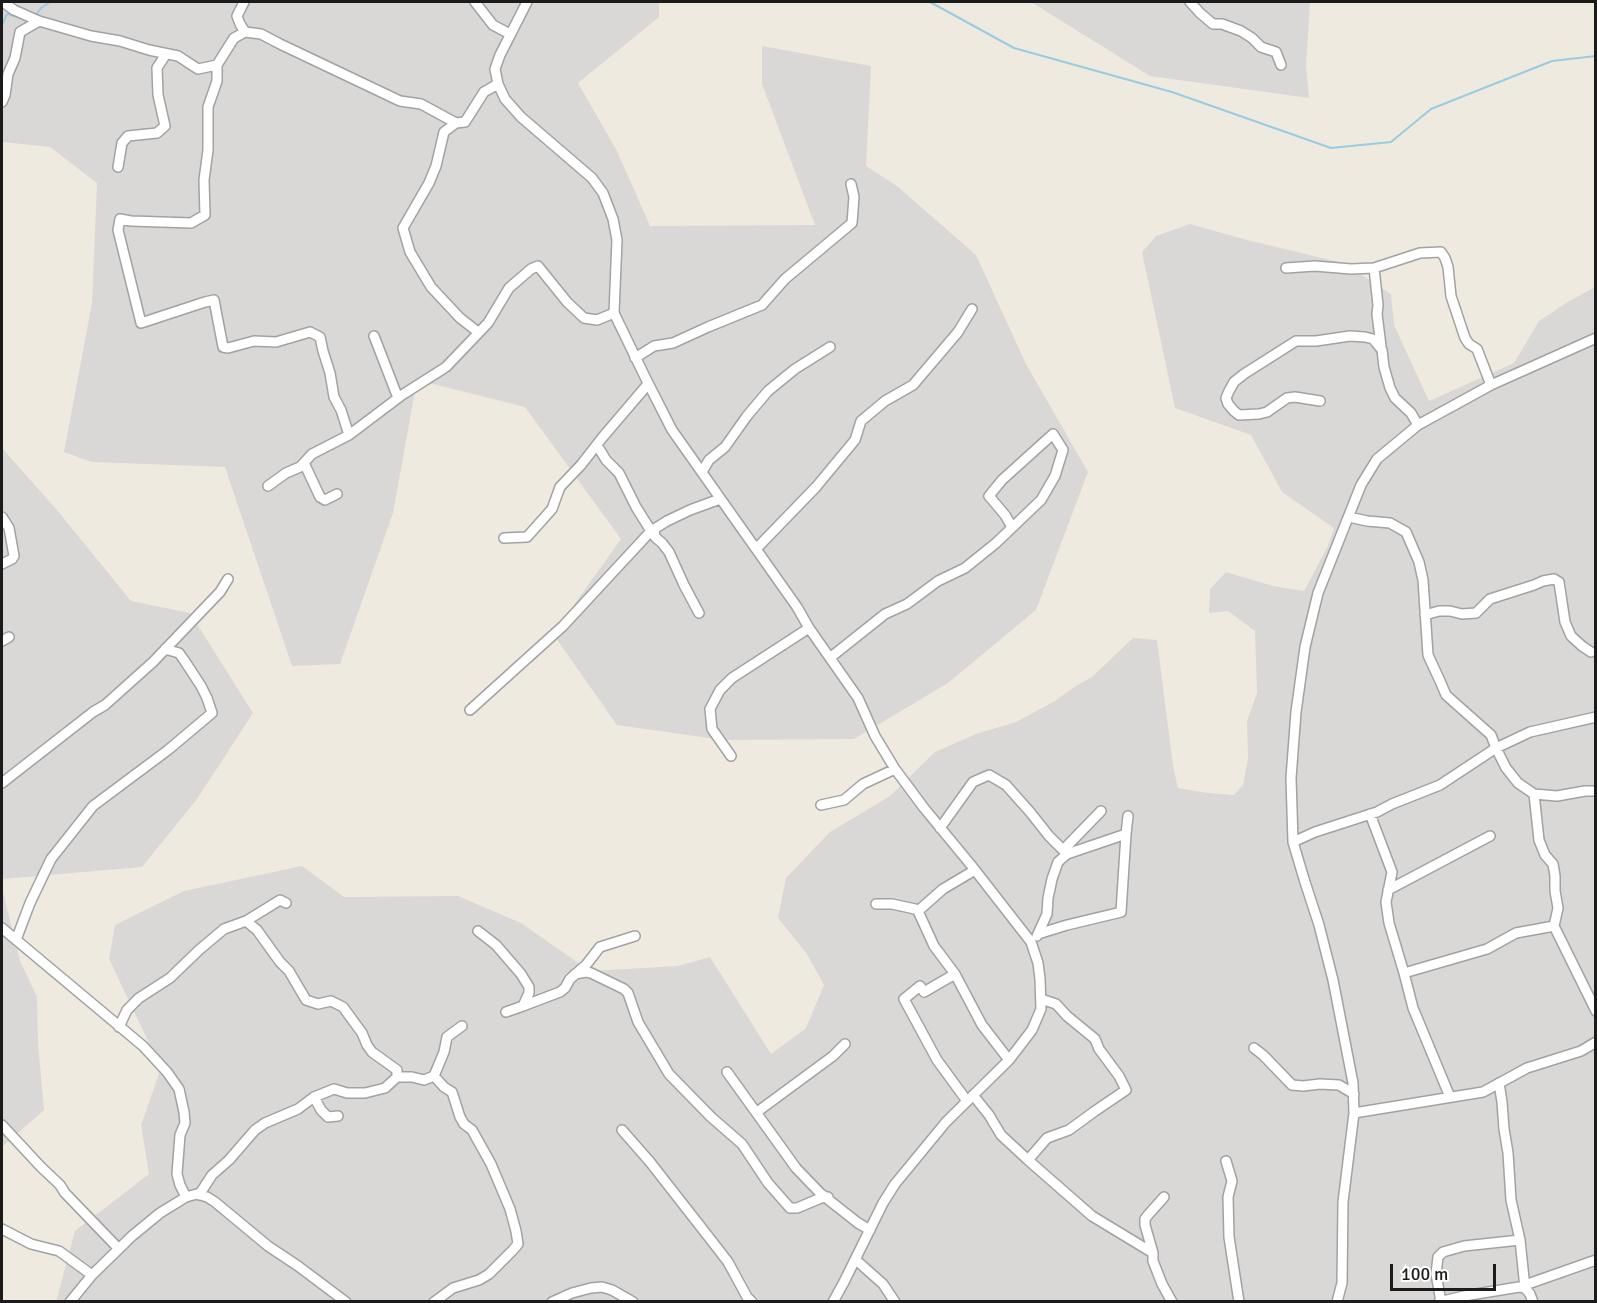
<!DOCTYPE html>
<html>
<head>
<meta charset="utf-8">
<style>
	body { margin:0 }
	#map { position:relative; width:1597px; height:1303px; overflow:hidden; background:#eeeadf; font-family:Signika,sans-serif }
	canvas { display:block }
	.frame { position:absolute; inset:0; border:3px solid #1b1b1b; pointer-events:none }
	.scale { position:absolute; left:1390px; top:1264px; width:106px; height:27px; box-sizing:border-box; border:3px solid #1b1b1b; border-top:0; padding-left:8px; font-size:18px; line-height:21px; white-space:nowrap; color:#1b1b1b; -webkit-text-stroke:4px #fff; paint-order:stroke }
</style>
</head>
<body>
<div id="map">
<canvas width="1597" height="1303"></canvas>
<div class="frame"></div>
<div class="scale">100 m</div>
</div>
<script>
const ctx = document.querySelector('canvas').getContext('2d');
ctx.lineJoin = 'round';
function paint(path, color) { ctx.fillStyle = color; ctx.fill(path, 'evenodd'); }
const toPath = rows => new Path2D(rows.map(r => 'M' + r).join(''));
function stroke(path, color, width, dash) { ctx.strokeStyle = color; ctx.lineWidth = width; ctx.lineCap = dash ? 'butt' : 'round'; ctx.setLineDash(dash || []); ctx.stroke(path); }
paint(toPath([
	[2,2,659,2,659,17,578,83,617,151,650,226,815,225,762,84,762,46,871,66,866,166,897,186,976,255,1026,364,1088,472,1036,610,948,683,854,739,723,740,617,725,553,634,621,539,525,407,417,380,393,513,340,664,292,666,225,467,92,462,64,452,92,303,97,183,50,147,2,142],
	[1031,2,1310,2,1306,66,1309,98,1150,76],
	[1190,224,1247,240,1343,263,1391,294,1394,325,1429,401,1514,363,1539,321,1566,303,1595,287,1595,1301,56,1302,75,1231,149,1174,141,1125,161,1068,109,959,115,925,184,891,302,866,344,897,458,896,521,923,590,971,678,966,710,957,771,1054,806,1028,824,985,807,954,778,918,786,878,830,832,890,796,935,752,976,734,1016,722,1055,701,1074,687,1092,677,1133,638,1157,640,1173,766,1178,788,1208,793,1234,795,1243,785,1248,759,1247,721,1257,693,1255,631,1228,611,1209,613,1210,589,1226,572,1273,586,1304,591,1328,546,1334,528,1282,492,1251,435,1175,408,1142,252,1156,236],
	[2,448,57,510,131,601,190,613,253,713,197,799,142,867,2,879],
	[2,888,20,961,37,997,38,1044,44,1110,2,1147]
]), '#d9d8d7');
stroke(toPath([
	[930,2,1014,48,1172,92,1331,148,1391,142,1431,109,1552,61,1596,56],
	[35,16,41,8,50,2],
	[2,25,7,14,19,17]
]), '#9acbe0', 2);
const minor = toPath([
	[3,2,14,10,39,21,91,36,120,41,149,50,178,56,198,69,217,65,234,38,245,32],
	[244,2,237,16,240,24,245,32,261,34,280,44,400,101,421,104,456,123],
	[475,2,493,25,510,34],
	[527,2,500,55,495,69,498,84,505,99,521,117,592,178,603,193,613,219,617,240,614,313,646,379,672,430,797,607,809,628,858,698,875,736,895,769,924,808,971,865,1031,942,1038,963,1040,979,1041,1009,1032,1030,1009,1060,946,1122,895,1184,883,1203,844,1282,833,1302],
	[1190,2,1200,13,1213,24,1222,24,1241,31,1252,38,1261,47,1276,52,1281,65],
	[217,65,217,81,208,107,208,150,204,180,205,215,191,223,131,221,120,219,118,230,141,323,205,302,214,300,223,347,228,348,254,341,276,342,310,332,320,337,323,351,330,373,334,397,341,410,349,435],
	[2,102,5,95,8,74,15,58,20,32,39,21],
	[118,167,122,143,128,136,157,133,165,126,158,95,157,68,166,54],
	[1286,268,1315,266,1351,269,1374,268,1420,253,1441,252,1445,258,1448,267,1451,296,1465,338,1469,344,1477,349,1491,385],
	[1374,268,1378,305,1377,314,1381,346],
	[478,332,460,318,431,287,410,252,403,228,429,183,436,166,444,132,456,123,465,122,484,92,498,84],
	[374,336,398,398],
	[635,358,654,346,673,343,708,327,762,305,785,279,852,223,854,197,851,184],
	[1320,401,1295,397,1287,398,1267,412,1259,414,1239,415,1234,411,1228,404,1226,398,1229,391,1234,382,1244,374,1296,341,1316,341,1350,336,1365,337,1373,339,1382,350,1384,367,1390,388,1395,398,1411,413,1418,425],
	[597,445,606,460,619,473,636,507,651,531],
	[300,467,305,465,320,497,325,500,337,494],
	[702,472,709,460,725,447,747,416,768,391,795,369,830,347],
	[268,486,286,473,300,467,312,454,349,435,402,395,446,367,488,323,509,288,531,269,538,266,567,302,584,318,597,320,614,313],
	[2,517,9,528,14,556,12,559,2,564],
	[1349,517,1367,521,1390,523,1406,532,1419,562,1423,580,1428,655,1440,681,1446,695,1491,735,1496,748,1506,768,1518,783,1534,794,1557,796,1585,791,1596,791],
	[654,529,655,537,662,543,669,552,684,585,699,613],
	[504,538,527,537,552,509,560,487,581,465,602,438,648,384],
	[756,549,816,487,855,440,861,421,885,401,913,385,958,332,972,309],
	[1425,615,1439,611,1450,611,1462,614,1476,613,1490,599,1534,585,1543,581,1554,579,1559,582,1565,622,1571,636,1582,646,1591,652],
	[2,641,9,637],
	[831,657,885,614,907,604,938,581,965,568,996,543,1041,500,1055,476,1063,450,1053,434,1002,480,989,496,1005,515,1012,527],
	[470,710,563,626,651,531,667,521,690,510,720,499],
	[731,756,712,729,710,709,720,690,732,678,809,628],
	[2,783,93,712,105,705,153,662,220,592,228,579],
	[1534,794,1539,840,1545,855,1553,864,1555,876,1555,891,1558,908,1554,926],
	[821,805,844,800,863,784,895,769],
	[1370,814,1392,872,1386,902,1389,923,1404,973,1487,949,1516,933,1554,926,1596,1011],
	[940,828,973,782,989,775,1006,785,1030,812,1049,836,1067,854,1126,834,1128,816],
	[1293,842,1315,832,1377,812,1392,804,1440,785,1496,748,1530,732,1596,717],
	[1388,890,1490,836],
	[876,904,892,904,915,909,918,911,934,946,955,974,982,1025,1009,1060],
	[918,911,943,889,975,870],
	[246,921,257,930,280,962,289,971,306,1000,318,1004,331,1001,343,1007,362,1033,367,1045,372,1052,397,1070,397,1077,412,1077,424,1080,434,1076,444,1052,447,1037,462,1026],
	[2,928,143,1046,167,1072,179,1089,184,1112,185,1123,180,1135,177,1174,180,1185,186,1197],
	[478,931,496,945,521,974,529,987,529,993,523,1006,506,1012],
	[1038,934,1067,925,1121,912,1126,834],
	[1037,936,1047,914,1048,898,1052,879,1058,862,1067,854,1067,846,1101,811],
	[16,940,30,903,51,859,93,806,168,750,212,713,207,698,201,686,184,660,179,653,165,649],
	[1404,973,1413,1008,1450,1097],
	[575,974,586,972,591,973,624,989,628,993,638,1022,669,1074,711,1117,742,1144,768,1183,790,1208,797,1208,821,1198,828,1197],
	[955,974,924,992,920,986,904,999,937,1060,967,1101],
	[523,1006,560,992,565,988,570,979,586,965,600,947,635,936],
	[119,1027,127,1010,139,998,170,978,199,950,224,929,246,921,280,900,286,903],
	[1254,1048,1263,1055,1292,1085,1303,1086,1320,1084,1339,1085,1354,1094],
	[727,1072,796,1168,820,1193,858,1223,870,1230],
	[1499,1083,1502,1102,1504,1129,1508,1153,1511,1200,1520,1240,1525,1288,1530,1294,1533,1302],
	[973,1095,989,1115,1001,1135,1028,1160,1047,1138,1069,1130,1095,1111,1126,1090,1119,1076,1099,1049,1095,1039,1067,1016,1056,1004,1041,999],
	[314,1097,321,1110,328,1117,338,1116],
	[757,1112,833,1056,845,1044],
	[1354,1113,1483,1092,1527,1068,1581,1051,1596,1042],
	[2,1125,41,1167,60,1185,65,1193,119,1249],
	[622,1130,650,1162,711,1240,728,1262,747,1297,752,1302],
	[1028,1160,1092,1216,1153,1253],
	[1226,1161,1232,1181,1228,1197,1229,1237,1239,1302],
	[199,1195,212,1175,229,1160,255,1130,265,1123,298,1109,314,1097,334,1089,347,1093,365,1093,385,1088,397,1077],
	[1164,1197,1148,1215,1145,1219,1145,1225,1153,1253,1153,1261,1162,1284,1172,1302],
	[2,1229,31,1244,59,1251,92,1275],
	[856,1260,883,1284,895,1302],
	[1525,1285,1596,1260],
	[70,1302,92,1275,132,1236,160,1213,186,1197,197,1194,207,1197,215,1202,268,1246,298,1266,346,1302],
	[434,1302,453,1288,479,1280,489,1274,513,1250,518,1244,516,1231,510,1209,491,1164,472,1130,464,1124,460,1117,452,1092,444,1087,434,1076],
	[552,1302,572,1293,591,1288,602,1287,612,1290,633,1302],
	[1337,1302,1342,1283,1343,1202,1354,1113,1353,1083,1333,980,1319,925,1304,879,1293,842,1291,778,1296,712,1305,647,1318,593,1361,485,1377,459,1418,425,1491,385,1596,338],
	[1439,1302,1464,1296,1519,1287,1525,1288],
	[1441,1302,1436,1274,1438,1257,1443,1252,1464,1246,1520,1240]
]);
stroke(minor, '#a2a2a2', 12);
stroke(minor, '#fff', 9);
</script>
</body>
</html>
